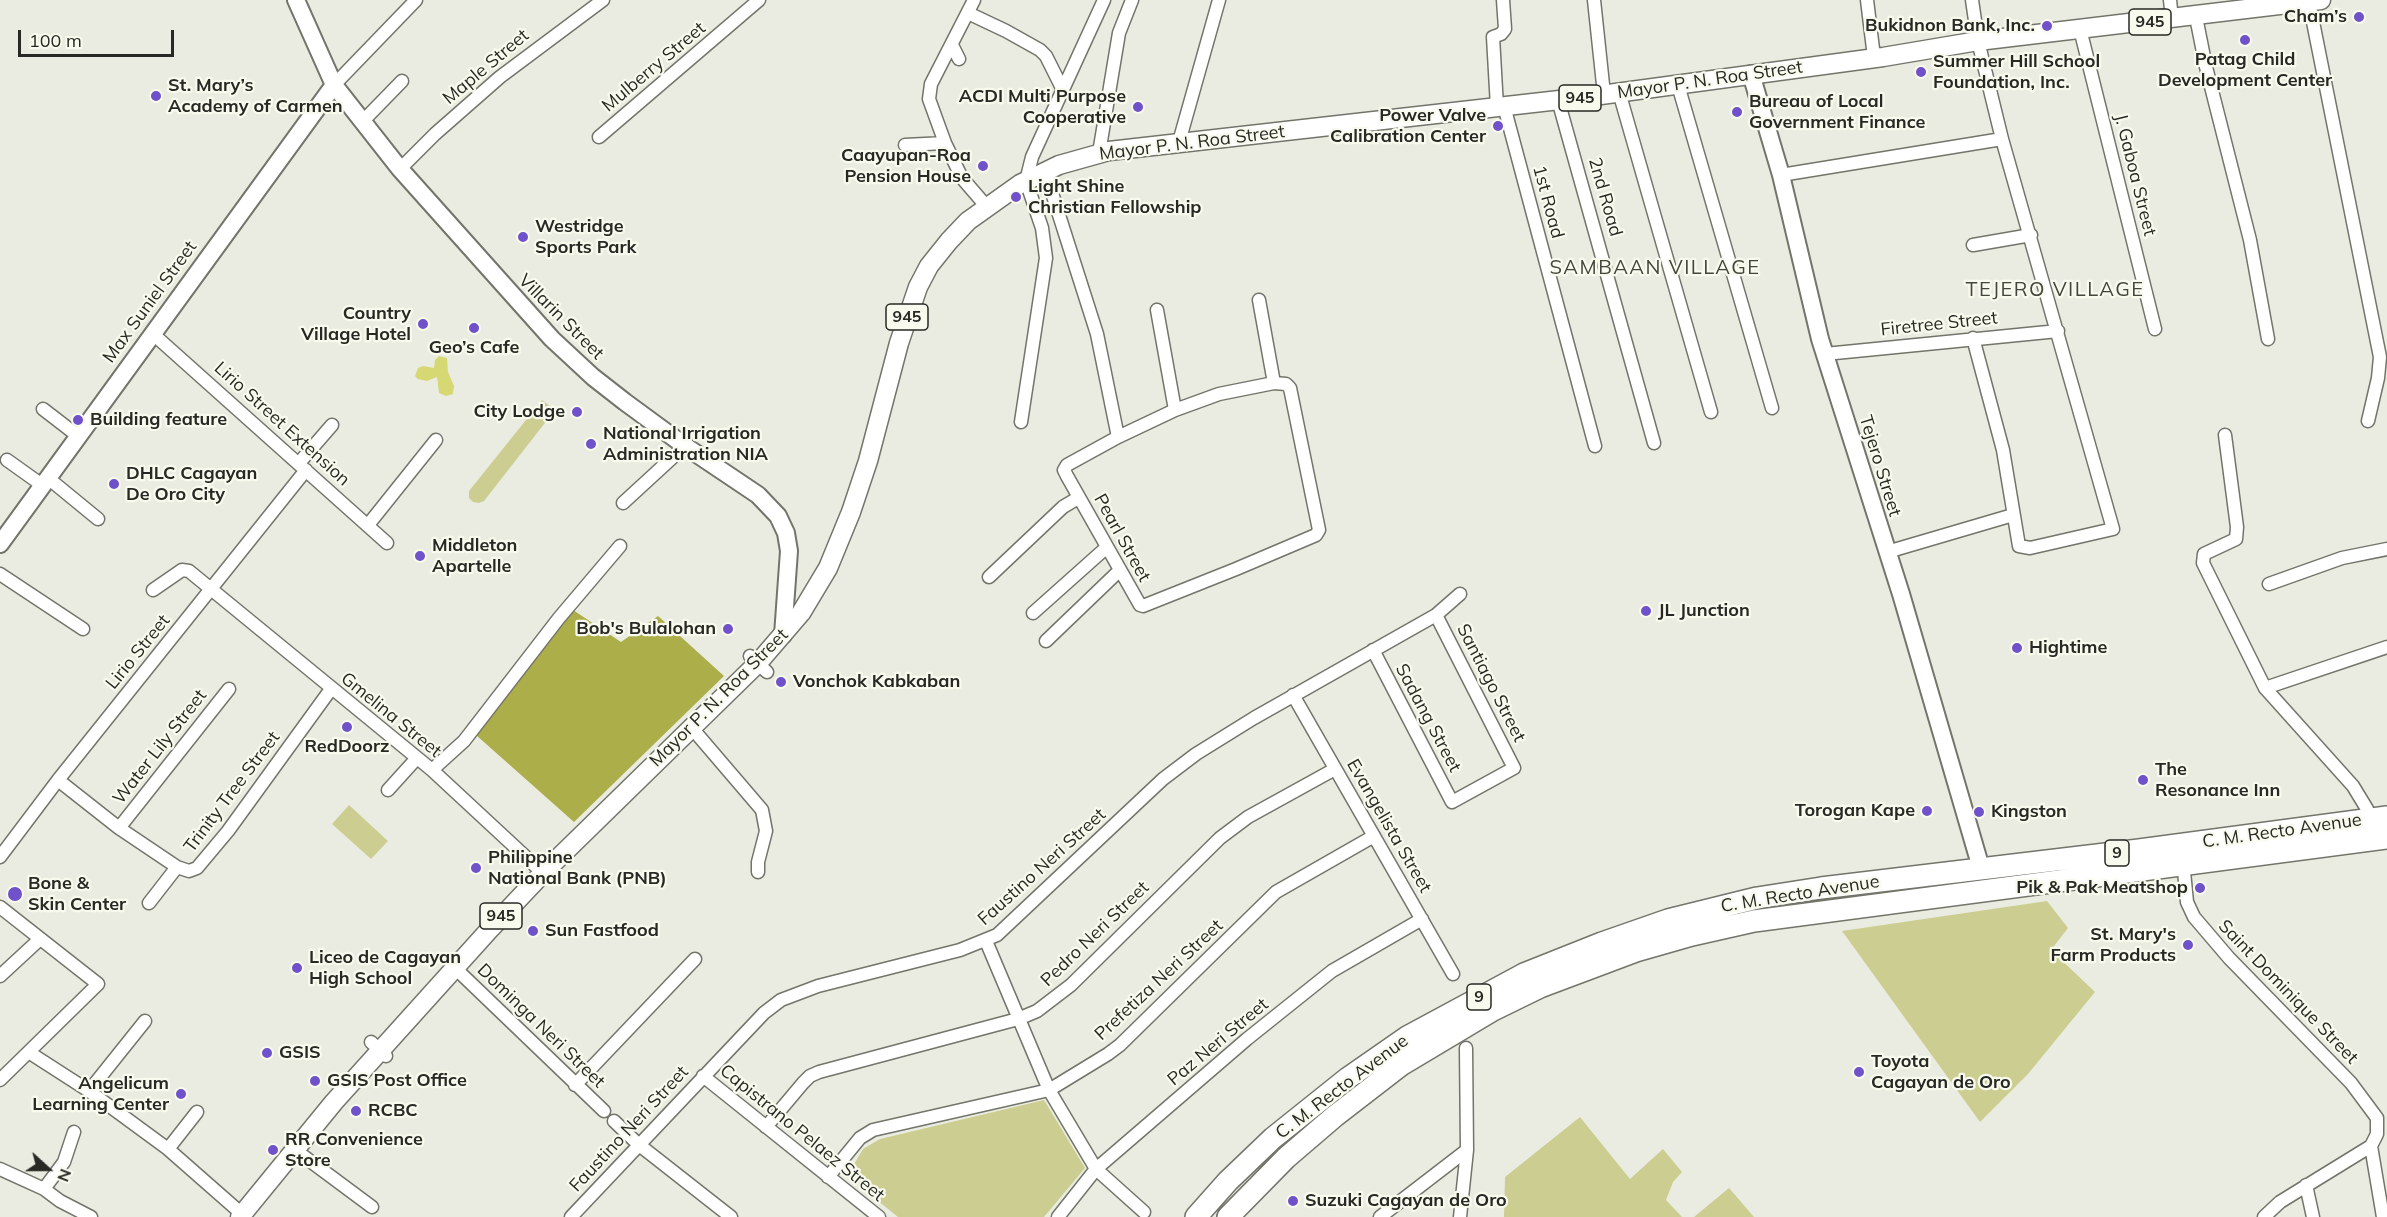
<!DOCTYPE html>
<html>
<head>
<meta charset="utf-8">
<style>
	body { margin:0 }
	#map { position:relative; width:2387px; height:1217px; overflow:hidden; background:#ebece1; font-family:Mulish,sans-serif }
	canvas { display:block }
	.north { position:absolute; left:18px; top:1139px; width:60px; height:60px; -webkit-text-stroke:4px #f9faee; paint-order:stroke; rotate:111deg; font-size:16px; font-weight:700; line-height:24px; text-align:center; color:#282924 }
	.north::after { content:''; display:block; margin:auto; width:21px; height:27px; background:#282924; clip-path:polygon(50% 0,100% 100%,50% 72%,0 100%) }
	.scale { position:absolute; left:18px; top:30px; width:156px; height:27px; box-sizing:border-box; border:3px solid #282924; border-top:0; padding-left:8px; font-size:18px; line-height:21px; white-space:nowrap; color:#282924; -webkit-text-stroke:4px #f9faee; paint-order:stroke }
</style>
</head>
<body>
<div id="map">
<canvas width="2387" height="1217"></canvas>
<div class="north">N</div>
<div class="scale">100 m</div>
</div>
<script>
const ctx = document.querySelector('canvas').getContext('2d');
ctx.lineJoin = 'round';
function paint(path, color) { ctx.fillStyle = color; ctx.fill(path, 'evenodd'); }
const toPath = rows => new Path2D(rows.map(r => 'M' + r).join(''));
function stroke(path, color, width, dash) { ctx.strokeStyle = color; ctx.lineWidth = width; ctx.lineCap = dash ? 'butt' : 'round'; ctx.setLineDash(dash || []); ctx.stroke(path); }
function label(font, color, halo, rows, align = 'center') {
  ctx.font = font + ' Mulish,sans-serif'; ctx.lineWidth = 4.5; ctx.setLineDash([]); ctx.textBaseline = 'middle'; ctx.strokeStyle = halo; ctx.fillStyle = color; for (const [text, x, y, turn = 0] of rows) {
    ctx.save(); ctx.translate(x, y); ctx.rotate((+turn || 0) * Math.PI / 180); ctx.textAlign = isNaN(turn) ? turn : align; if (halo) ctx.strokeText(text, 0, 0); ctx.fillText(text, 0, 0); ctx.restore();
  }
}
paint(toPath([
	[542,400,555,410,484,501,479,503,473,502,469,498,469,491],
	[349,805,388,841,371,859,332,824],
	[2047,901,2068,928,2051,950,2095,992,2028,1074,1980,1122,1842,931],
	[1044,1100,1085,1168,1044,1217,898,1217,847,1176,863,1149,880,1139],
	[1580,1117,1630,1179,1663,1149,1682,1172,1673,1182,1666,1200,1682,1217,1504,1217,1505,1177],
	[1729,1188,1754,1217,1694,1217]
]), '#cbce90');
paint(toPath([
	[573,610,621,642,658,616,724,676,574,822,476,735]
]), '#acae49');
paint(toPath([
	[439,356,447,358,448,372,454,386,453,394,446,396,439,393,437,377,427,381,418,379,415,376,418,368,423,366,434,368,435,360]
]), '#d5d873');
const street = toPath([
	[974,0,931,84,929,99,945,143,962,178,987,207],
	[1594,0,1604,94],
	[1867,0,1874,57],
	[1972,0,1978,41,2002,139,2113,529,2030,548,2019,546,2003,450,1973,338],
	[2170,0,2172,19],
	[2309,2,2380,357,2378,378,2368,421],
	[968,13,1006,31,1040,50,1046,56,1062,88],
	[2196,17,2206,67,2250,240,2268,339],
	[2080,29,2155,329],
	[952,45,959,59],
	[334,85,416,0],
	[1678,85,1772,408],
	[1619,92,1711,412],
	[1558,100,1654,443],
	[1504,106,1595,446],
	[1497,107,1493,37,1501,34,1505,29,1503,0],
	[363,121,402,81],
	[599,137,759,0],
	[1179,142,1219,0],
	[905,145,945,143],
	[1099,153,1119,33,1132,0],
	[400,169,435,134,500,77,603,0],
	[1045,171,1097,334,1118,437],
	[1781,175,2002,139],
	[1973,245,2031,235],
	[1259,300,1274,383],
	[1157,310,1175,410],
	[152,333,387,543],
	[1825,354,2058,331],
	[1274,383,1286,384,1290,388,1319,530,1316,535,1236,569,1143,606,1140,605,1067,476,1064,470,1067,465,1118,437,1175,410,1219,394,1274,383],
	[43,409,78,436],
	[1021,422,1046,258,1042,228,1026,181,1032,157,1104,0],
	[2225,435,2237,527,2236,539,2204,554,2203,563,2265,688,2353,786,2367,809,2370,825],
	[7,460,42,485],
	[299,463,332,425],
	[48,478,98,519],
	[623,503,685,446],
	[368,525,436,440],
	[1887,552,2013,515],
	[0,574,83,629],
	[989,577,1063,507,1078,498],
	[2269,584,2342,558,2387,549],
	[153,590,182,570,189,571,432,770,543,873],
	[1033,613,1107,547],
	[1046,641,1120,570],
	[1373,650,1452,802,1514,768,1436,615],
	[750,656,767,672],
	[2265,688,2387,647],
	[1293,695,1453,974],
	[691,727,762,810,766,831,758,862,758,872],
	[432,770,464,741,559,618,620,546],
	[58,780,119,828,177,867,189,871,197,868,228,831,331,689],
	[388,790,416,759],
	[119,828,229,689],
	[0,857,58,780,306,470],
	[2183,861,2187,902,2194,917,2229,958,2351,1083,2377,1118,2377,1134,2371,1146,2280,1202,2264,1217],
	[149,903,177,867],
	[0,907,98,984,0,1080],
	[986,941,1049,1090,1096,1169,1144,1212],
	[454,967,604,1111],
	[0,976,40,939],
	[371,1042,386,1056],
	[30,1053,89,1091,168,1149,242,1214],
	[703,1076,879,1217],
	[575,1085,695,959],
	[89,1091,145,1021],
	[614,1121,638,1144,731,1217],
	[766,1127,803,1083,810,1076,819,1072,1018,1019,1037,1011,1071,985,1220,838,1248,817,1335,769],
	[2371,1146,2383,1217],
	[168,1149,197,1112],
	[294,1149,372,1207],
	[0,1169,44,1189,60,1201,91,1217],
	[828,1177,860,1138,873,1130,1049,1090,1108,1054,1120,1045,1276,892,1374,836],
	[2306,1185,2313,1217],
	[44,1189,64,1162,74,1132],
	[571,1217,764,1013,781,1000,818,986,960,950,997,935,1163,779,1196,754,1254,718,1436,615,1460,594],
	[1058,1217,1096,1169,1247,1039,1332,971,1422,919],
	[1380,1217,1467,1150],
	[1460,1217,1467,1150,1466,1048]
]);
const secondary = toPath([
	[296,0,334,85,400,169,552,339,593,377,625,402,685,446,758,495,778,516,786,533,789,551,783,635],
	[1751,74,1781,175,1820,339,1901,594,1981,868],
	[0,544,334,85]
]);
const primary = toPath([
	[240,1217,334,1102,490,929,543,873,758,663,801,613,828,568,851,512,868,461,899,343,918,287,929,266,949,241,968,221,1020,184,1059,165,1109,151,1586,97,1883,57,1978,41,2321,0]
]);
const highway = toPath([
	[1196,1217,1228,1181,1273,1138,1348,1078,1407,1037,1524,974,1602,943,1668,920,1757,898,1821,888,2139,850,2387,817],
	[1228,1217,1286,1158,1335,1116,1401,1065,1493,1010,1540,987,1636,951,1692,935,1754,921,2387,838]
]);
stroke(street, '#73746a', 15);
stroke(secondary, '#73746a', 20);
stroke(primary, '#73746a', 21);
stroke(highway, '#73746a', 24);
stroke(street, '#fff', 12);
stroke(secondary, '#fff', 16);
stroke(primary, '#fff', 18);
stroke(highway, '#fff', 21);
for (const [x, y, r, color] of [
	[2359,17,6,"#6f51ca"],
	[2047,26,6,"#6f51ca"],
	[2245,40,6,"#6f51ca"],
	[1921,72,6,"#6f51ca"],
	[156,96,6,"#6f51ca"],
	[1138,107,6,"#6f51ca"],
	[1737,112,6,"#6f51ca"],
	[1498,126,6,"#6f51ca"],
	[983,166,6,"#6f51ca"],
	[1016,197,6,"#6f51ca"],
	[523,237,6,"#6f51ca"],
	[423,324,6,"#6f51ca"],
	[474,328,6,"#6f51ca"],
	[577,412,6,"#6f51ca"],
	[78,420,6,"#6f51ca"],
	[591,444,6,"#6f51ca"],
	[114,484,6,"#6f51ca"],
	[420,556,6,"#6f51ca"],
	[1646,611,6,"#6f51ca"],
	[728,629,6,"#6f51ca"],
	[2017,648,6,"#6f51ca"],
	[781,682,6,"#6f51ca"],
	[347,727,6,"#6f51ca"],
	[2143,780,6,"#6f51ca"],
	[1927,811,6,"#6f51ca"],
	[1979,812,6,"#6f51ca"],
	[476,868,6,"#6f51ca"],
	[2200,888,6,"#6f51ca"],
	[15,894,8,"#6f51ca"],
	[533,931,6,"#6f51ca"],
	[2188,945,6,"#6f51ca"],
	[297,968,6,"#6f51ca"],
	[267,1053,6,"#6f51ca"],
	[1859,1072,6,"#6f51ca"],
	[315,1081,6,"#6f51ca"],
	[181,1094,6,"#6f51ca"],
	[356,1111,6,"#6f51ca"],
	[273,1150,6,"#6f51ca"],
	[1293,1201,6,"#6f51ca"]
]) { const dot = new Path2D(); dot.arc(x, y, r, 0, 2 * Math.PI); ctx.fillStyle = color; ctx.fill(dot); stroke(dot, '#f9faee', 2); }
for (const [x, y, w] of [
	[2150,22,42],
	[1580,98,42],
	[907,317,42],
	[2117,853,24],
	[501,916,42],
	[1479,997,24]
]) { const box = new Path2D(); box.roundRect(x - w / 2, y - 13, w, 26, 4.5); ctx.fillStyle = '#f9faee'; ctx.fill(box); stroke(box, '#282924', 1.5); }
label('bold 16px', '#282924', null, [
	["945",2150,22],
	["945",1580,98],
	["945",907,317],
	["9",2117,853],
	["945",501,916],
	["9",1479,997]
]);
label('bold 18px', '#282924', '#f9faee', [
	["Cham’s",2347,17,"right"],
	["Bukidnon Bank, Inc.",2035,26,"right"],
	["Patag Child",2245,60,"center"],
	["Development Center",2245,81,"center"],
	["Summer Hill School",1933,62],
	["Foundation, Inc.",1933,83],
	["St. Mary’s",168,86],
	["Academy of Carmen",168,107],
	["ACDI Multi Purpose",1126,97,"right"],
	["Cooperative",1126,118,"right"],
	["Bureau of Local",1749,102],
	["Government Finance",1749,123],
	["Power Valve",1486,116,"right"],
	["Calibration Center",1486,137,"right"],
	["Caayupan-Roa",971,156,"right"],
	["Pension House",971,177,"right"],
	["Light Shine",1028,187],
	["Christian Fellowship",1028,208],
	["Westridge",535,227],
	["Sports Park",535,248],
	["Country",411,314,"right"],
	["Village Hotel",411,335,"right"],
	["Geo’s Cafe",474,348,"center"],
	["City Lodge",565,412,"right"],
	["Building feature",90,420],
	["National Irrigation",603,434],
	["Administration NIA",603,455],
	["DHLC Cagayan",126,474],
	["De Oro City",126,495],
	["Middleton",432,546],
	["Apartelle",432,567],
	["JL Junction",1658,611],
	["Bob's Bulalohan",716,629,"right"],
	["Hightime",2029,648],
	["Vonchok Kabkaban",793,682],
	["RedDoorz",347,747,"center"],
	["The",2155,770],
	["Resonance Inn",2155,791],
	["Torogan Kape",1915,811,"right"],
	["Kingston",1991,812],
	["Philippine",488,858],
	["National Bank (PNB)",488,879],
	["Bone &",28,884],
	["Skin Center",28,905],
	["Pik & Pak Meatshop",2188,888,"right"],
	["Sun Fastfood",545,931],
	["St. Mary's",2176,935,"right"],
	["Farm Products",2176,956,"right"],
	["Liceo de Cagayan",309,958],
	["High School",309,979],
	["GSIS",279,1053],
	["Toyota",1871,1062],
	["Cagayan de Oro",1871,1083],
	["GSIS Post Office",327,1081],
	["Angelicum",169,1084,"right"],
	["Learning Center",169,1105,"right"],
	["RCBC",368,1111],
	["RR Convenience",285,1140],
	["Store",285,1161],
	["Suzuki Cagayan de Oro",1305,1201]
], 'left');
label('18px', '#282924', '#f9faee', [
	["Maple Street",486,67,-40],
	["Mulberry Street",654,67,-40],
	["Mayor P. N. Roa Street",1710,80,-8],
	["Mayor P. N. Roa Street",1192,143,-7],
	["J. Gaboa Street",2135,175,76],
	["2nd Road",1605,197,74],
	["1st Road",1548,202,75],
	["Max Suniel Street",150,302,-54],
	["Villarin Street",561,317,45],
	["Firetree Street",1939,324,-6],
	["Lirio Street Extension",282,424,42],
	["Tejero Street",1880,466,73],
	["Pearl Street",1122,538,61],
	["Lirio Street",138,652,-51],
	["Santiago Street",1491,683,63],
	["Mayor P. N. Roa Street",719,698,-45],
	["Gmelina Street",391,715,39],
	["Sadang Street",1428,718,62],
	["Water Lily Street",160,747,-52],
	["Trinity Tree Street",232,792,-53],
	["Evangelista Street",1389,826,60],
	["C. M. Recto Avenue",2282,831,-8],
	["Faustino Neri Street",1042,867,-42],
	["C. M. Recto Avenue",1800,894,-9],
	["Pedro Neri Street",1095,934,-44],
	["Prefetiza Neri Street",1159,980,-43],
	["Saint Dominique Street",2288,992,46],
	["Dominga Neri Street",541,1026,44],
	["Paz Neri Street",1218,1042,-40],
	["C. M. Recto Avenue",1342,1087,-37],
	["Faustino Neri Street",629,1129,-47],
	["Capistrano Pelaez Street",802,1133,39]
]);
ctx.letterSpacing = '1.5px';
label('20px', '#44453c', '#f9faee', [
	["SAMBAAN VILLAGE",1655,268],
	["TEJERO VILLAGE",2055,290]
]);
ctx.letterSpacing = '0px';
</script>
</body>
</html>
